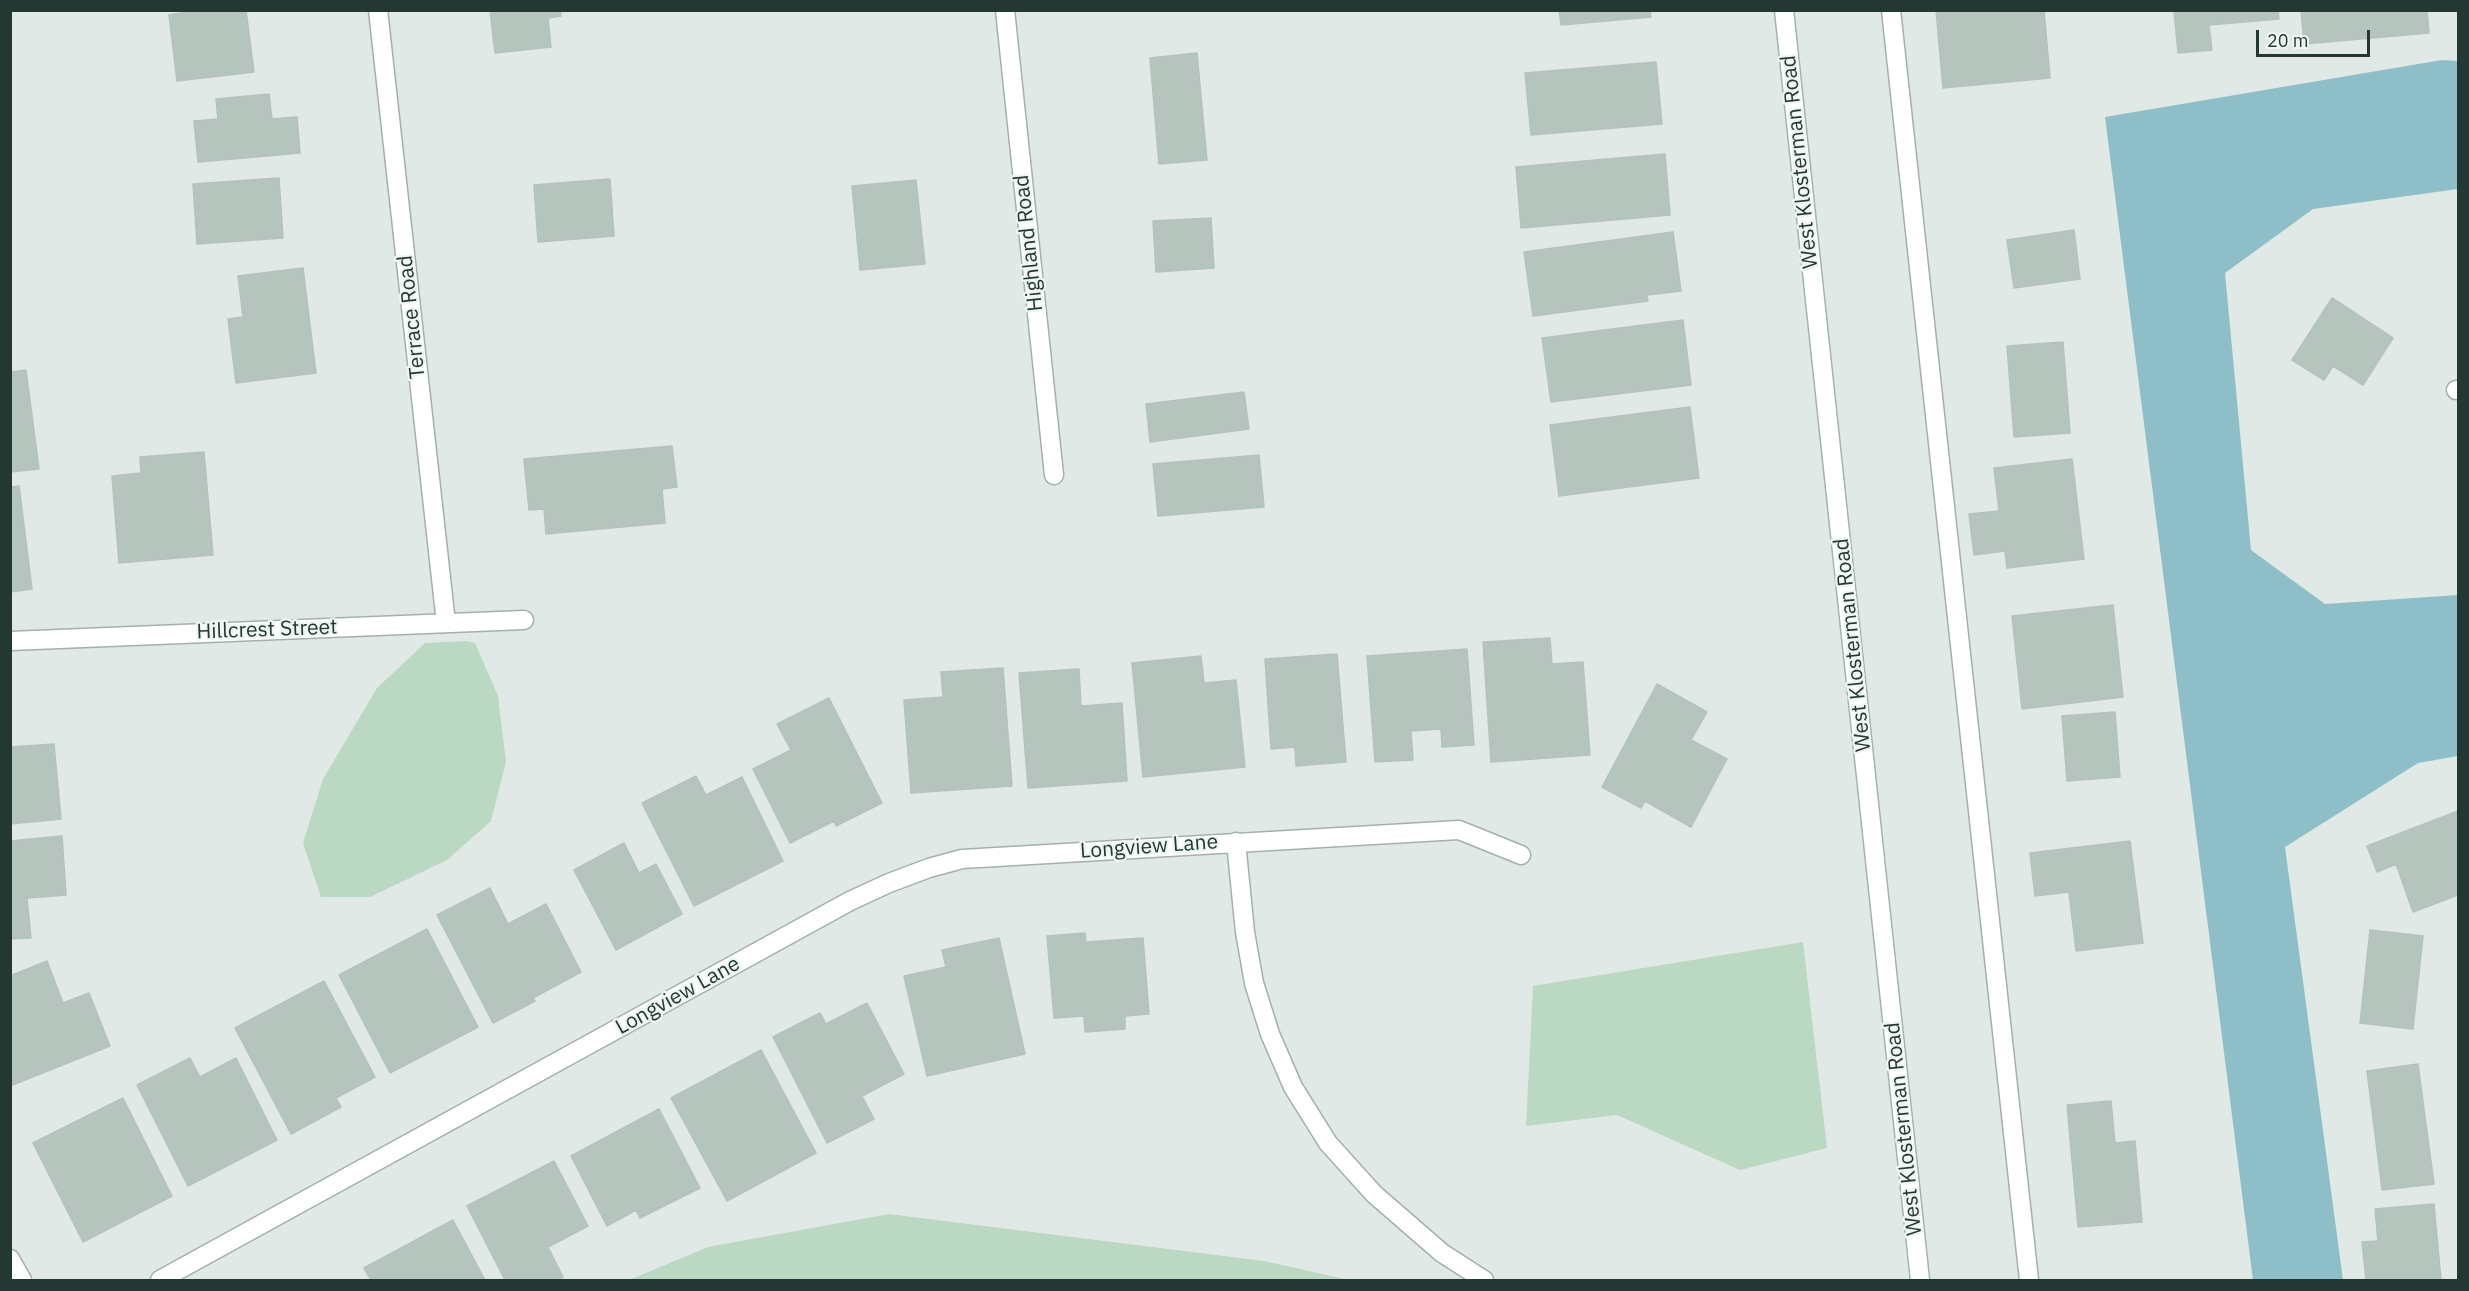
<!DOCTYPE html>
<html>
<head>
<meta charset="utf-8">
<style>
	body { margin:0 }
	#map { position:relative; width:2469px; height:1291px; overflow:hidden; background:#e0e9e5; font-family:"IBM Plex Sans",sans-serif }
	canvas { display:block }
	.frame { position:absolute; inset:0; border:12px solid #233832; pointer-events:none }
	.scale { position:absolute; left:2256px; top:30px; width:114px; height:27px; box-sizing:border-box; border:3px solid #233832; border-top:0; padding-left:8px; font-size:18px; line-height:21px; white-space:nowrap; color:#233832; -webkit-text-stroke:4px #f0f6f3; paint-order:stroke }
</style>
</head>
<body>
<div id="map">
<canvas width="2469" height="1291"></canvas>
<div class="frame"></div>
<div class="scale">20 m</div>
</div>
<script>
const ctx = document.querySelector('canvas').getContext('2d');
ctx.lineJoin = 'round';
function paint(path, color) { ctx.fillStyle = color; ctx.fill(path, 'evenodd'); }
const toPath = rows => new Path2D(rows.map(r => 'M' + r).join(''));
function stroke(path, color, width, dash) { ctx.strokeStyle = color; ctx.lineWidth = width; ctx.lineCap = dash ? 'butt' : 'round'; ctx.setLineDash(dash || []); ctx.stroke(path); }
function label(font, color, halo, rows, align = 'center') {
  ctx.font = font + ' "IBM Plex Sans",sans-serif'; ctx.lineWidth = 4.5; ctx.setLineDash([]); ctx.textBaseline = 'middle'; ctx.strokeStyle = halo; ctx.fillStyle = color; for (const [text, x, y, turn = 0] of rows) {
    ctx.save(); ctx.translate(x, y); ctx.rotate((+turn || 0) * Math.PI / 180); ctx.textAlign = isNaN(turn) ? turn : align; if (halo) ctx.strokeText(text, 0, 0); ctx.fillText(text, 0, 0); ctx.restore();
  }
}
paint(toPath([
	[466,641,475,643,498,696,506,762,491,821,447,860,370,897,321,897,303,843,323,779,377,688,425,643],
	[1803,942,1827,1148,1740,1170,1617,1115,1526,1126,1533,986],
	[889,1214,1264,1261,1349,1280,629,1280,708,1247]
]), '#bbd8c3');
paint(toPath([
	[2442,60,2458,61,2458,189,2313,209,2225,273,2251,550,2325,604,2458,595,2458,756,2418,763,2285,847,2343,1280,2253,1280,2105,117]
]), '#8ebfc9');
const building = toPath([
	[203,10,246,10,254,72,177,81,169,15,203,10],
	[490,10,560,10,561,16,548,18,551,47,495,53,490,10],
	[1559,10,1650,10,1651,17,1561,25,1559,10],
	[1936,10,2044,10,2050,78,1943,88,1936,10],
	[2174,10,2278,10,2279,19,2209,25,2212,50,2178,53,2174,10],
	[2301,10,2427,10,2429,33,2304,44,2301,10],
	[1197,53,1207,160,1159,164,1150,58,1197,53],
	[1656,62,1662,124,1531,135,1525,73,1656,62],
	[269,94,272,119,297,117,300,153,198,162,194,121,218,119,216,99,269,94],
	[1665,154,1670,215,1521,228,1516,167,1665,154],
	[279,178,283,238,197,244,193,184,279,178],
	[610,179,614,236,538,242,534,185,610,179],
	[916,180,925,264,860,270,852,186,916,180],
	[1211,218,1214,268,1156,272,1153,221,1211,218],
	[2074,230,2080,279,2014,288,2007,240,2074,230],
	[1673,232,1681,291,1647,295,1648,301,1533,316,1524,252,1673,232],
	[303,268,316,373,236,383,228,319,243,317,238,276,303,268],
	[2332,298,2393,338,2363,385,2333,366,2324,380,2292,360,2332,298],
	[1683,320,1691,385,1551,402,1542,338,1683,320],
	[2063,342,2070,433,2014,437,2007,346,2063,342],
	[26,370,39,469,10,472,10,372,26,370],
	[1244,392,1249,429,1150,442,1146,404,1244,392],
	[1690,407,1699,478,1559,496,1550,425,1690,407],
	[672,446,677,487,662,489,665,523,546,534,544,509,529,510,524,459,672,446],
	[204,452,213,555,119,563,112,476,141,473,140,457,204,452],
	[1259,455,1264,507,1158,516,1153,464,1259,455],
	[2072,459,2084,559,2007,568,2005,551,1974,555,1969,514,1999,511,1994,468,2072,459],
	[19,486,32,589,10,592,10,487,19,486],
	[2113,605,2123,697,2022,709,2012,616,2113,605],
	[1550,638,1552,664,1583,662,1590,755,1491,762,1483,642,1550,638],
	[1467,649,1474,745,1442,747,1441,729,1411,731,1413,760,1375,762,1367,656,1467,649],
	[1337,654,1346,762,1296,766,1295,747,1271,749,1265,659,1337,654],
	[1201,656,1204,683,1236,680,1245,767,1143,777,1132,663,1201,656],
	[1003,668,1012,786,911,793,904,700,943,697,941,672,1003,668],
	[1079,669,1081,706,1122,703,1127,781,1028,788,1019,673,1079,669],
	[1657,684,1707,712,1691,740,1727,759,1691,827,1645,801,1641,808,1602,787,1657,684],
	[829,698,882,803,836,826,834,821,790,843,753,769,791,750,777,724,829,698],
	[2115,712,2120,777,2067,781,2062,716,2115,712],
	[54,744,61,819,10,824,10,747,54,744],
	[696,776,706,795,742,777,783,861,694,906,642,803,696,776],
	[2458,811,2458,895,2413,912,2396,864,2377,872,2367,846,2458,811],
	[62,836,66,895,27,898,31,938,10,939,10,841,62,836],
	[2130,841,2143,943,2076,951,2069,892,2035,896,2030,853,2130,841],
	[624,843,639,873,656,864,682,914,616,950,574,870,624,843],
	[490,888,508,924,546,904,581,972,533,998,535,1001,493,1023,437,915,490,888],
	[427,929,478,1027,390,1073,339,975,427,929],
	[2370,930,2423,936,2413,1029,2360,1023,2370,930],
	[1085,933,1086,942,1143,938,1149,1014,1125,1016,1125,1029,1085,1032,1084,1016,1054,1018,1047,936,1085,933],
	[999,938,1025,1054,927,1076,904,976,946,967,942,950,999,938],
	[47,961,63,1003,89,993,110,1046,10,1086,10,976,47,961],
	[324,981,375,1077,336,1098,341,1107,291,1134,235,1028,324,981],
	[867,1003,904,1074,862,1096,874,1119,827,1143,773,1037,820,1013,826,1024,867,1003],
	[761,1050,816,1153,727,1201,671,1098,761,1050],
	[190,1058,200,1077,236,1058,277,1140,188,1186,137,1085,190,1058],
	[2418,1064,2434,1184,2382,1190,2367,1071,2418,1064],
	[123,1098,172,1196,83,1242,33,1143,123,1098],
	[2111,1101,2115,1143,2135,1141,2142,1222,2078,1227,2067,1105,2111,1101],
	[659,1109,700,1188,640,1218,636,1210,607,1226,571,1156,659,1109],
	[554,1161,588,1226,548,1247,563,1277,556,1280,505,1280,467,1206,554,1161],
	[2434,1204,2441,1280,2366,1280,2362,1242,2378,1241,2375,1209,2434,1204],
	[453,1220,485,1280,371,1280,364,1268,453,1220]
]);
paint(building, '#b6c4be');
stroke(building, '#b4c2bc', 1.5);
const street = toPath([
	[378,10,446,623],
	[1005,10,1054,475],
	[1891,10,2029,1280],
	[2456,390,2458,390],
	[10,641,524,620],
	[1236,842,1245,932,1254,983,1270,1034,1293,1087,1328,1143,1374,1194,1442,1253,1484,1280],
	[10,1259,22,1280],
	[160,1280,850,901,889,883,929,868,962,859,1459,830,1521,855]
]);
const secondary = toPath([
	[1784,10,1920,1280]
]);
stroke(street, '#a4b0ac', 21);
stroke(secondary, '#a1b4ad', 21);
stroke(street, '#fff', 18);
stroke(secondary, '#fff', 18);
label('21px', '#233832', '#f0f6f3', [
	["West Klosterman Road",1800,162,-96],
	["Highland Road",1029,243,-96],
	["Terrace Road",412,317,-96],
	["Hillcrest Street",267,630,-2],
	["West Klosterman Road",1853,645,-96],
	["Longview Lane",1149,847,-4],
	["Longview Lane",678,996,-29],
	["West Klosterman Road",1904,1129,-96]
]);
</script>
</body>
</html>
